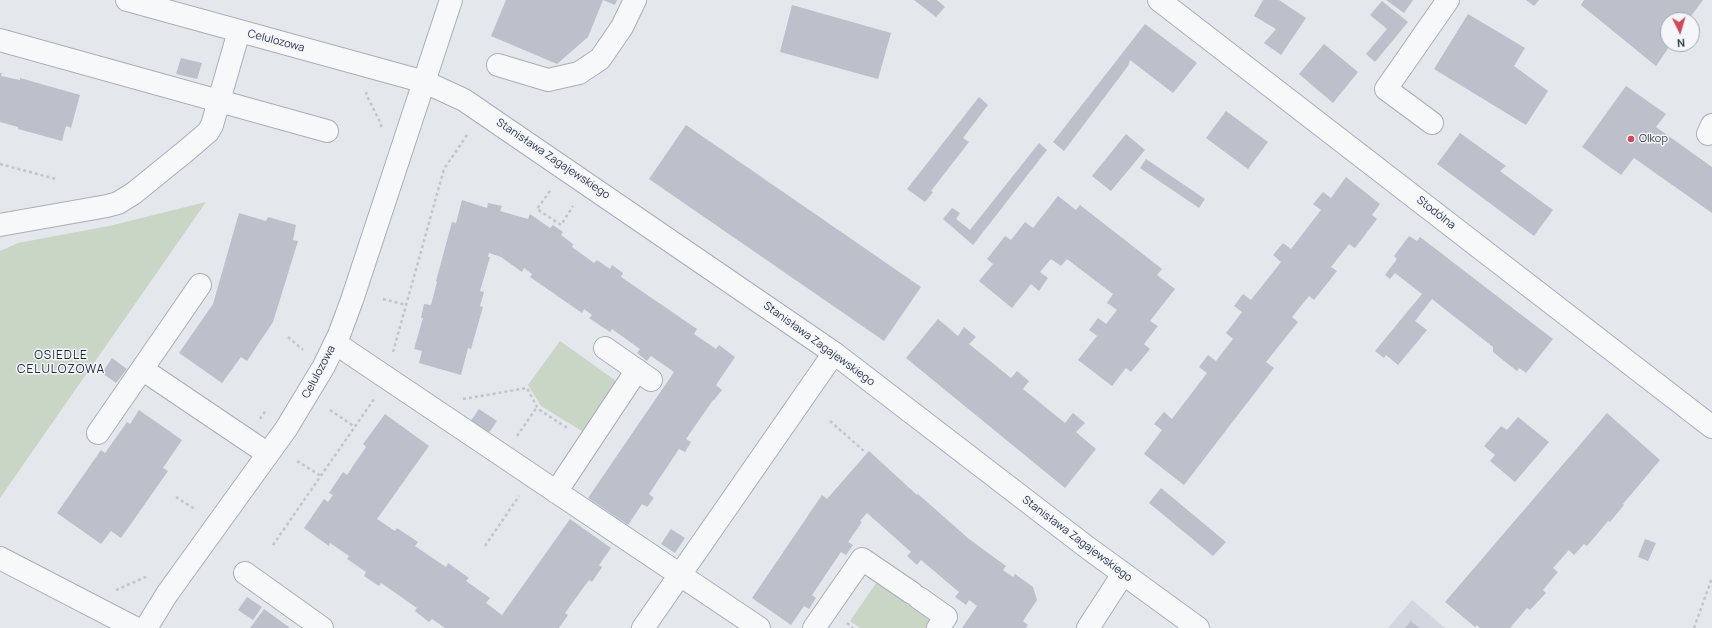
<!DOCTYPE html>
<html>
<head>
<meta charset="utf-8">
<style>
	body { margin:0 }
	#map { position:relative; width:1712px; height:628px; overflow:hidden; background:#e4e7ec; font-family:Manrope,sans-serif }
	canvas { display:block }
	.north { position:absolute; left:1660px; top:12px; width:40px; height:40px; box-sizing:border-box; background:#f4f6f9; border:1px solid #a4a8b1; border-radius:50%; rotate:175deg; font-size:11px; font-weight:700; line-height:16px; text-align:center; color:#2b3445 }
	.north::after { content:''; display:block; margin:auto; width:14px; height:18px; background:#d1495b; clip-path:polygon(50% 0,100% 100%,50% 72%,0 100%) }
</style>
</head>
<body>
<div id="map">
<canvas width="1712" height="628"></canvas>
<div class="north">N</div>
</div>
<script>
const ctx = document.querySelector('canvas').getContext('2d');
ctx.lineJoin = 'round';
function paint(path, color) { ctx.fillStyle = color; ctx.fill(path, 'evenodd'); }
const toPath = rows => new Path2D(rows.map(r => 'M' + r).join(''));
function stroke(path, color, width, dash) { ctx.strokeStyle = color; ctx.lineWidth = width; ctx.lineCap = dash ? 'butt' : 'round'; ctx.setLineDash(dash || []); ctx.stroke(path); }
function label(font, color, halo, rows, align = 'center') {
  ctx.font = font + ' Manrope,sans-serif'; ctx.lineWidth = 3; ctx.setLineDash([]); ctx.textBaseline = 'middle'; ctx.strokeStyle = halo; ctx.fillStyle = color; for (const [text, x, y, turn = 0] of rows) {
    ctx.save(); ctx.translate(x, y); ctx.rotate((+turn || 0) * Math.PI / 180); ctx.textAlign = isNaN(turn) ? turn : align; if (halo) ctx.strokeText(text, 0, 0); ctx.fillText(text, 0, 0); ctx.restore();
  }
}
paint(toPath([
	[1412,600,1445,628,1388,628]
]), '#d2d6de');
paint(toPath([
	[206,202,0,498,0,251,18,243,109,226],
	[560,341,619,383,585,433,541,406,528,385],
	[879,579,939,618,932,628,860,628,850,621]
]), '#c9d6c5');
paint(toPath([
	[506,0,603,0,588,37,557,64,491,36],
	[603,0,617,0,615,5],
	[914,0,937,0,945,7,936,17],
	[1263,0,1279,0,1306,18,1281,55,1264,43,1276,29,1254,16],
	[1386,0,1413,0,1404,13],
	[1526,0,1539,0,1534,6],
	[1584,0,1703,0,1688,20,1668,20,1668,44,1671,44,1656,66,1581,5],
	[1382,1,1408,22,1375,62,1366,54,1387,29,1370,15],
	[792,5,891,33,878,79,780,52],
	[1468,14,1525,48,1514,66,1548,91,1526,125,1434,69],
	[1145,24,1197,63,1173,93,1130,60,1128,66,1064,151,1053,142],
	[1324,44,1358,72,1333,103,1299,74],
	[181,58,202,63,197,79,176,74],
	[0,73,2,73,1,76,20,80,20,78,80,95,71,128,66,126,62,141,18,129,18,127,0,122],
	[1626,86,1666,114,1656,127,1712,167,1712,213,1634,158,1621,175,1582,147],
	[979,97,988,105,963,138,969,142,931,191,933,192,925,202,907,189],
	[1226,111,1268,142,1248,169,1206,138],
	[686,125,921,287,884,341,649,179],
	[1460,133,1506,166,1500,171,1553,210,1534,236,1437,164],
	[1126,134,1145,150,1111,191,1092,176],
	[1039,143,1047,150,973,245,943,219,952,208,960,213,956,219,970,230],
	[1146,159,1205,199,1199,208,1140,168],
	[1346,177,1380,204,1372,215,1377,219,1355,248,1349,244,1331,267,1337,271,1314,300,1309,296,1292,317,1298,322,1266,362,1274,368,1184,485,1144,454,1162,430,1154,424,1164,412,1172,419,1207,373,1199,367,1208,355,1216,361,1233,339,1226,333,1242,312,1234,306,1243,294,1251,300,1281,262,1273,255,1283,243,1291,249,1321,210,1313,204,1323,192,1331,198],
	[1058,196,1076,210,1080,205,1162,269,1157,275,1175,289,1150,321,1158,326,1144,344,1150,349,1131,372,1126,368,1112,386,1078,360,1097,336,1089,330,1098,318,1106,324,1117,310,1107,303,1113,294,1067,259,1061,266,1051,259,1040,272,1048,278,1039,291,1031,284,1012,308,979,281,993,264,987,259,1005,236,1011,240,1025,222,1033,228],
	[462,200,487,208,488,203,502,206,500,211,528,219,530,214,550,228,553,225,563,232,561,235,573,244,572,247,594,263,597,260,610,269,612,265,623,273,621,277,697,329,694,334,716,349,719,345,735,357,716,385,722,390,714,400,713,400,686,439,691,442,685,452,679,449,649,494,654,498,647,507,642,504,628,525,588,498,674,372,651,356,647,361,637,353,640,349,612,329,610,332,589,318,592,315,584,309,582,313,530,277,532,274,524,268,522,272,501,257,489,253,488,257,490,257,480,291,484,292,480,306,483,307,471,349,468,348,461,375,419,363,422,351,414,349,423,318,421,318,424,304,431,305,437,282,436,281,452,222,456,223],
	[239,213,266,221,268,217,296,225,293,240,298,241,273,322,247,361,241,357,222,383,179,353,213,304],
	[1409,236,1417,241,1420,237,1553,339,1526,373,1519,368,1517,371,1499,357,1493,352,1493,347,1432,299,1415,321,1427,330,1398,365,1386,355,1384,358,1375,351,1422,294,1395,273,1390,279,1385,275,1397,259,1394,256],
	[938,319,958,336,964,327,976,337,969,344,1011,378,1017,371,1029,381,1023,389,1065,423,1073,413,1085,423,1076,432,1096,449,1065,488,906,358],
	[112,358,127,369,116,383,102,373],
	[479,409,497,421,486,437,468,425],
	[139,410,182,440,163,468,168,471,121,538,111,531,101,544,57,513,101,450,105,453,127,422,130,424],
	[1607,413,1660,460,1623,504,1624,505,1610,522,1608,521,1587,546,1584,544,1574,555,1569,550,1553,568,1558,572,1543,590,1546,593,1530,610,1527,608,1510,628,1480,628,1477,625,1475,627,1445,602],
	[385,414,429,446,377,519,395,531,397,528,418,542,415,546,446,567,448,563,469,578,466,581,490,598,486,603,502,615,570,519,611,548,599,565,602,567,592,582,589,580,565,613,568,615,559,628,445,628,432,619,429,622,415,611,417,608,381,583,379,586,364,576,366,572,347,559,349,556,330,543,329,546,304,528,324,499,328,502,333,495,329,493,343,472,347,475,366,447,363,444],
	[1518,417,1549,442,1515,482,1490,461,1495,455,1484,446,1501,426,1507,430],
	[869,451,917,495,918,494,969,539,1006,566,1003,570,1013,577,1015,574,1033,587,1037,600,1023,621,1028,625,1026,628,962,628,977,606,969,600,966,605,955,597,959,592,921,560,917,565,907,556,911,552,867,513,860,521,862,522,848,542,853,545,846,555,841,552,812,595,816,598,809,609,804,606,791,625,752,598,822,495,827,499],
	[1161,488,1226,542,1213,556,1149,503],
	[671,529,685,538,675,553,661,544],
	[1645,539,1656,543,1648,561,1638,557],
	[247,597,262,607,253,620,238,610],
	[264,609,290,628,250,628],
	[1411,621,1419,628,1405,628]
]), '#bbc0ca');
const minor = toPath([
	[127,0,425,82,464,100,834,353,1088,548,1198,628],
	[1159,0,1712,427],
	[0,40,327,131],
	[498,65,548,80,579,73,600,59,622,27,635,0],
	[1432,123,1386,89,1448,0],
	[1708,134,1712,125],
	[0,225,107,206,118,203,134,193,187,150,208,132,212,125,239,31],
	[335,343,759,628],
	[605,348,651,380],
	[142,369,268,454],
	[98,433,200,285],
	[556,492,637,370],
	[0,558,135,628],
	[245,573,322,628],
	[919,598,946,617,938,628],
	[146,628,167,594,286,429,324,366,339,335,352,300,451,0],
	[643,628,834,353],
	[814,628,862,559,912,593],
	[1088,628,1123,574]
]);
stroke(minor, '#a9aeb7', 24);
stroke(toPath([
	[367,92,366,94,381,124,381,129],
	[0,164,56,179],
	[550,191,537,209,561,225,573,206],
	[383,299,406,305],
	[288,337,303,350],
	[393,352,444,169,467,135],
	[463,399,527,388,538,409,569,429],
	[330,410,355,427],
	[260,419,266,410],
	[830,421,865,452],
	[517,436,537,407],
	[297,461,321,476],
	[176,497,196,510],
	[273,545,374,399],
	[485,546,519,496],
	[116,590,148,576],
	[847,623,853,628],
	[1694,628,1712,578]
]), '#c2c5cb', 2.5, [3, 3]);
stroke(minor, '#f7f8fa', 22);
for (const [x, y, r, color] of [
	[1631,139,4,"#d1495b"]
]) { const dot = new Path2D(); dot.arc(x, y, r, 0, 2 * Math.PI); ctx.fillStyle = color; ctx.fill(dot); stroke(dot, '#f4f6f9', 1.5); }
label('11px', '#2b3445', '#f4f6f9', [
	["Celulozowa",276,41,15],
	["Stanisława Zagajewskiego",553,159,34],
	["Stodólna",1436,213,38],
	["Stanisława Zagajewskiego",819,344,36],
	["Celulozowa",319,372,-62],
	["Stanisława Zagajewskiego",1077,539,37]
]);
label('11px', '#2b3445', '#f4f6f9', [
	["Olkop",1639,139]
], 'left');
ctx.letterSpacing = '1px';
label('12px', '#1d2536', '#f4f6f9', [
	["OSIEDLE",61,356],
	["CELULOZOWA",61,370]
]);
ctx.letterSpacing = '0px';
</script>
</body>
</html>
